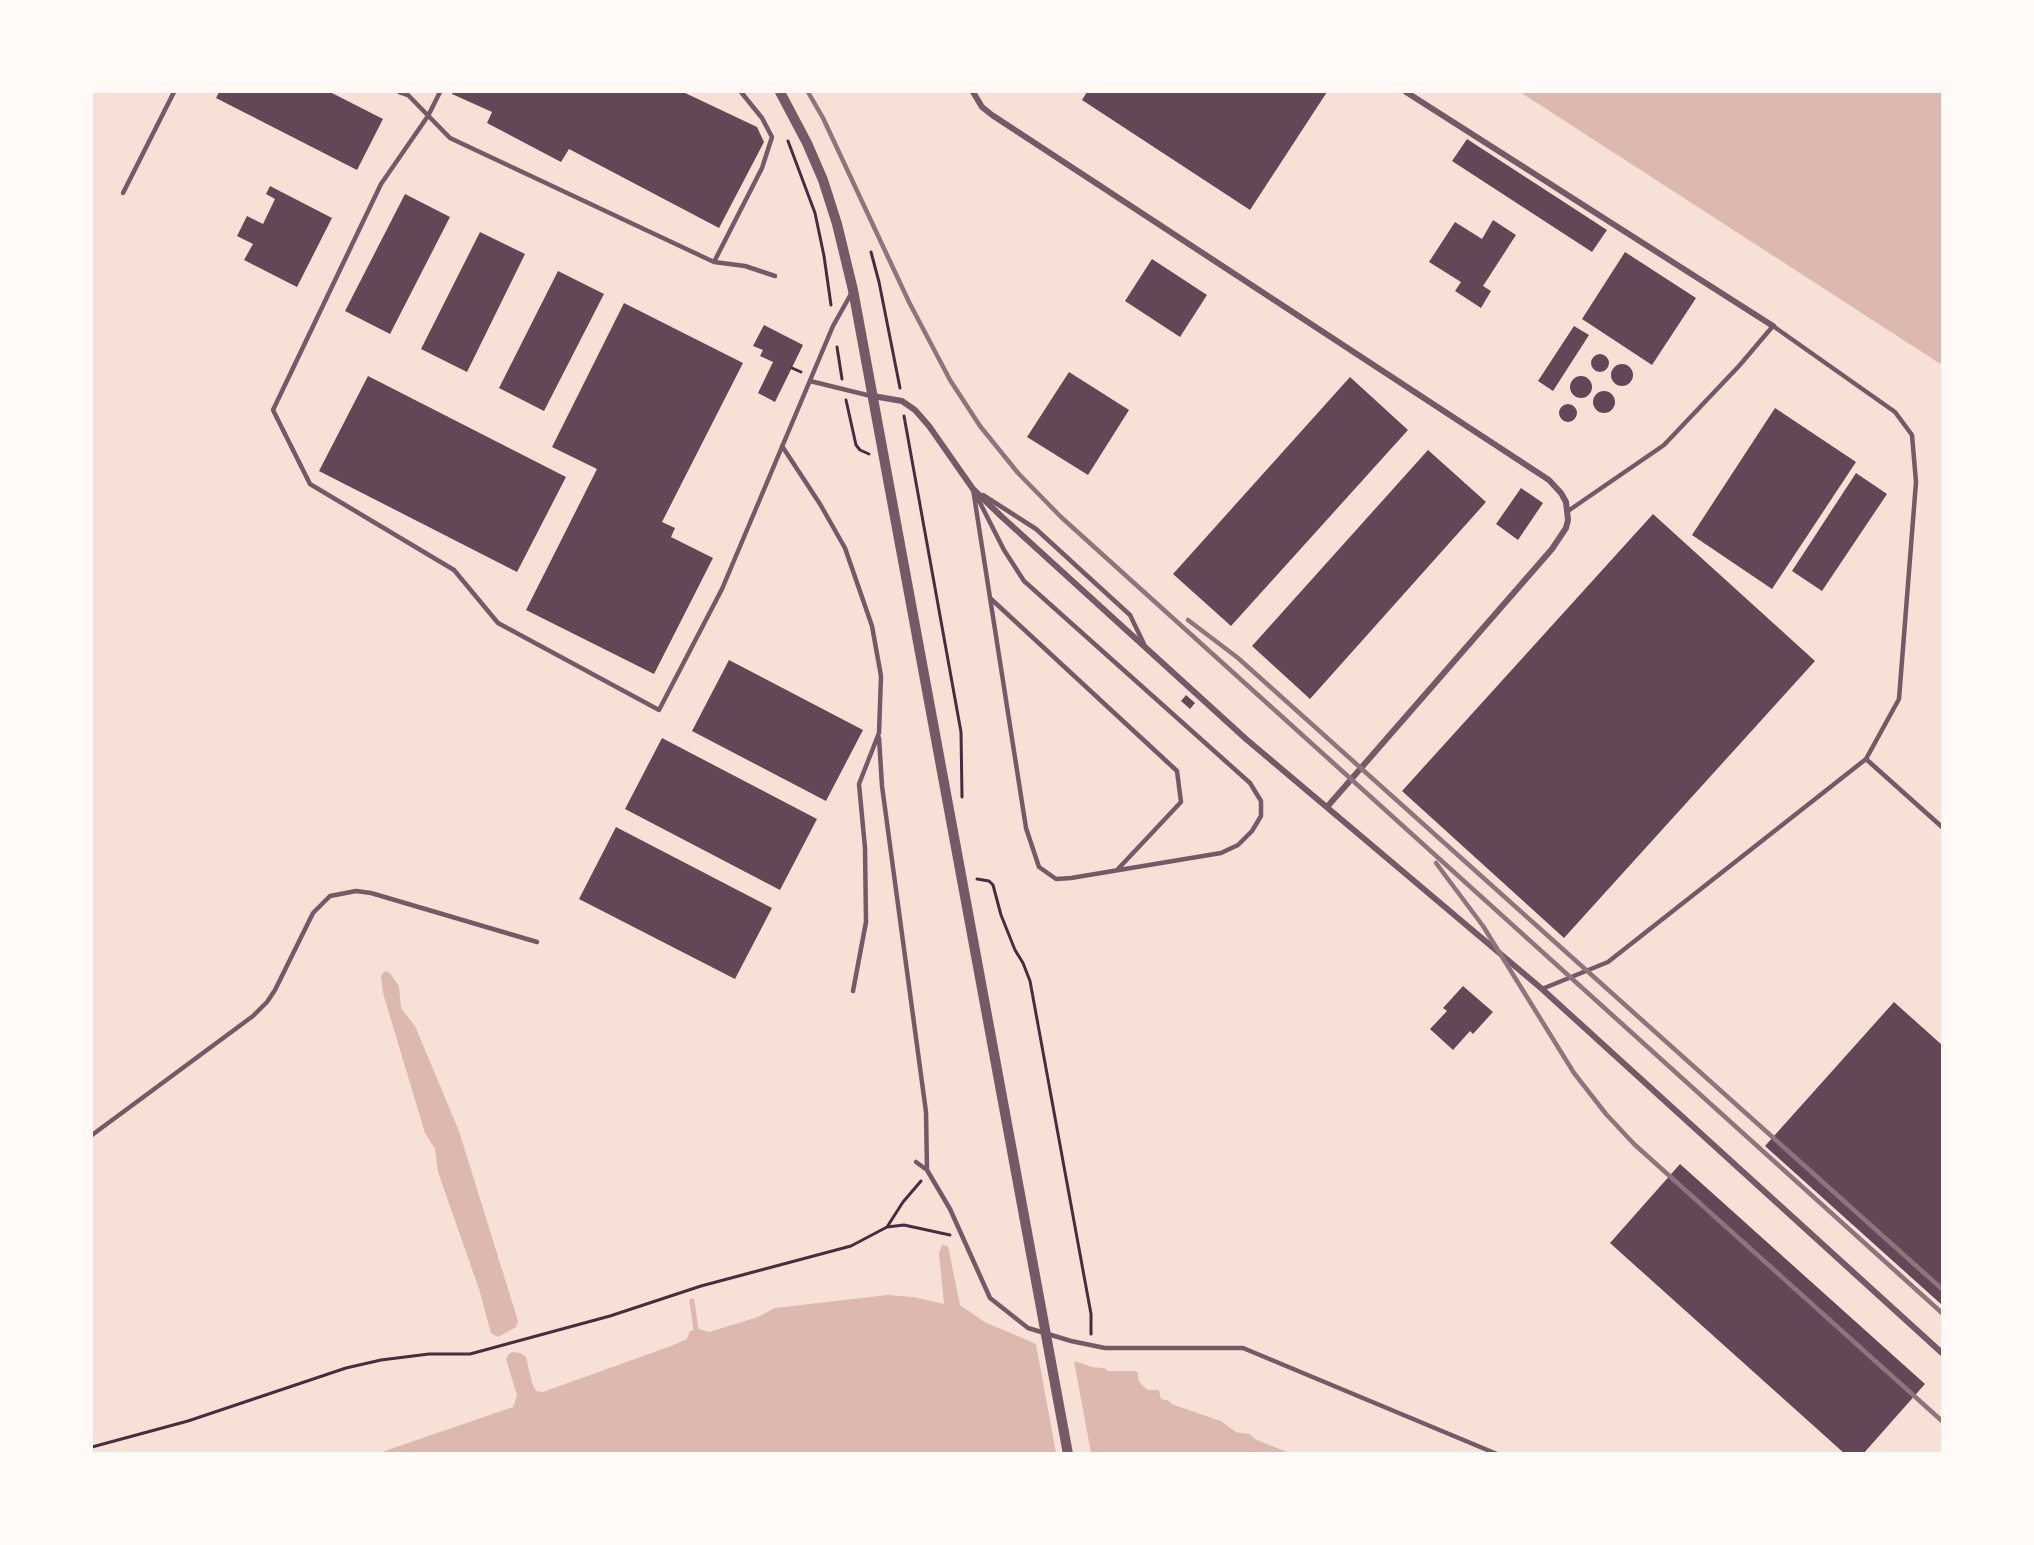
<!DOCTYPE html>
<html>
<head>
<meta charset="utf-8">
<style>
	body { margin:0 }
	#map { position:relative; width:2034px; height:1545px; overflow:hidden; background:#f7e1d7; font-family:"Fira Sans Condensed",sans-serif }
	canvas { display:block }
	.frame { position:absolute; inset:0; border:93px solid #fffaf5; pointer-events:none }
</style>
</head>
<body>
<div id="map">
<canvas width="2034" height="1545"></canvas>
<div class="frame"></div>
</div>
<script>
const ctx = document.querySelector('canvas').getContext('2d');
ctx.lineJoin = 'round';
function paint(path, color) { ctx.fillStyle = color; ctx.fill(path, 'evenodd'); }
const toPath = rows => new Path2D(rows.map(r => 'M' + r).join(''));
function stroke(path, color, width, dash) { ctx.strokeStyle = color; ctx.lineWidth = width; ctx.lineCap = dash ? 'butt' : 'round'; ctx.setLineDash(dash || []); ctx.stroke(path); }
paint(toPath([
	[1520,92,1942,92,1942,365],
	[385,971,390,973,399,986,401,1008,415,1026,459,1131,518,1321,516,1327,498,1337,491,1333,489,1326,480,1292,438,1172,435,1149,425,1133,383,993,381,976],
	[942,1245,948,1246,960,1305,985,1322,1092,1367,1105,1368,1108,1371,1135,1371,1138,1373,1139,1381,1143,1386,1159,1389,1161,1399,1168,1400,1172,1404,1221,1421,1236,1432,1250,1434,1255,1439,1290,1453,376,1454,513,1407,517,1395,506,1359,509,1354,512,1352,520,1353,526,1357,532,1383,536,1391,543,1392,671,1346,687,1339,690,1331,699,1329,709,1332,758,1317,775,1308,888,1295,913,1297,944,1304,939,1253]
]), '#dcb8b0');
paint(toPath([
	[962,1302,986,1319,1077,1359,1093,1364,1106,1365,1109,1367,1136,1368,1141,1372,1141,1380,1145,1384,1148,1386,1161,1387,1164,1392,1164,1396,1170,1397,1174,1402,1222,1419,1237,1429,1251,1431,1257,1436,1291,1451,1293,1454,1255,1439,1250,1434,1236,1432,1221,1421,1172,1404,1168,1400,1161,1399,1159,1390,1148,1390,1143,1386,1139,1381,1138,1373,1135,1371,1108,1371,1105,1368,1093,1367,1074,1361,1091,1453,1056,1453,1036,1344,985,1322,960,1305]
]), '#f7e1d7');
stroke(toPath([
	[692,1301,696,1330]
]), '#dcb8b0', 5);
paint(toPath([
	[219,92,330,92,383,119,357,170,216,98],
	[453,92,683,92,757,127,764,142,719,228,569,149,561,162,487,123,492,112,452,94],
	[1087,92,1327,92,1250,210,1082,100],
	[1467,139,1607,230,1592,252,1452,161],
	[270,186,332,218,297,287,244,260,253,244,237,236,247,216,263,224,275,199,266,194],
	[405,194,450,217,390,334,345,311],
	[1493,220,1516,235,1483,286,1491,291,1481,308,1455,291,1461,282,1429,262,1455,222,1482,239],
	[480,232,525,254,467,372,421,349],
	[1625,252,1696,298,1652,365,1582,319],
	[1152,259,1207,295,1180,337,1125,301],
	[558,271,604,294,544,411,499,388],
	[624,303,743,363,662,522,675,528,671,537,713,558,654,674,526,610,597,469,552,447],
	[764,325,803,345,775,402,758,393,773,362,760,356,763,350,753,346],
	[1574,326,1589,335,1553,391,1538,381],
	'1591 363a9 9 0 1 1 18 0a9 9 0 1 1-18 0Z',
	'1611 375a11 11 0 1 1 22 0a11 11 0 1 1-22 0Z',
	[1069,372,1129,410,1088,475,1027,437],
	[368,376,566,477,517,572,319,471],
	'1570 387a11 11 0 1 1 22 0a11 11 0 1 1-22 0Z',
	[1350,377,1408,430,1231,626,1173,574],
	'1593 402a11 11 0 1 1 22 0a11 11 0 1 1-22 0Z',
	'1559 413a9 9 0 1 1 18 0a9 9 0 1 1-18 0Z',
	[1775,408,1856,462,1772,589,1692,535],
	[1428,450,1486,502,1310,699,1252,646],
	[1856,473,1887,494,1822,591,1792,571],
	[1521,488,1543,503,1518,540,1496,524],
	[1653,514,1815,661,1564,938,1402,791],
	[729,660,863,730,826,801,692,731],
	[1186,695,1195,703,1190,709,1181,701],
	[662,738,817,819,780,890,625,809],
	[616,827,772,908,735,979,579,899],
	[1463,986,1493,1012,1473,1034,1470,1031,1453,1050,1430,1029,1447,1011,1443,1008],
	[1894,1002,1942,1045,1942,1305,1765,1146],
	[1680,1164,1925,1384,1863,1454,1845,1454,1610,1243]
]), '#644757');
stroke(toPath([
	[788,141,815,213,824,256,831,305],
	[871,252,879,282,900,388],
	[837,347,842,379],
	[792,368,801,372],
	[846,400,856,445,860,450,869,454],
	[904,416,961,732,962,797],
	[977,879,989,881,993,885,1001,915,1015,950,1023,963,1030,981,1091,1314,1091,1334],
	[887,1227,904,1225,950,1235],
	[92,1447,188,1421,346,1368,381,1360,429,1354,470,1354,610,1316,701,1286,851,1246,887,1227,903,1202,921,1181]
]), '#4a2c40', 3);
stroke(toPath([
	[399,92,408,95,450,138,714,262,745,266,775,276],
	[440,92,428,116,381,184,273,410,310,484,454,570,498,623,659,710,722,589,833,326,851,294],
	[123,193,174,92],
	[714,262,762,168,772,137,762,118,741,92],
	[810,381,871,396],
	[782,446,820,504,845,548,872,626,881,676,879,733,859,784,865,848,866,922,853,991],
	[973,489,1004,550,1024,581,1250,783,1261,801,1261,816,1252,831,1238,845,1221,853,1071,878,1056,879,1039,867,1026,828,973,489],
	[983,495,1036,529,1130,615,1144,644],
	[1568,511,1664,445,1739,366,1773,326,1895,412,1912,435,1916,482,1899,699,1866,759],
	[990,598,1177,771,1181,802,1118,869],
	[879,738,882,786,926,1112,927,1170],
	[1542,989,1608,962,1866,759,1942,827],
	[92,1135,253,1016,267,1002,275,990,313,913,330,896,356,891,371,893,537,942],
	[916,1162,927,1170,950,1209,990,1298,1028,1328,1071,1341,1105,1348,1243,1348,1497,1454]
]), '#755966', 4.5);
stroke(toPath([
	[973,92,982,107,992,115,1549,480,1561,493,1566,502,1568,520,1566,528,1552,549,1327,807],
	[1406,92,1773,326],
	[873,396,902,401,915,410,929,426,973,489,1001,516,1246,739,1542,989,1942,1353]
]), '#755966', 6);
stroke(toPath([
	[780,92,807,143,823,180,837,224,853,290,1068,1454]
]), '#755966', 10);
stroke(toPath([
	[808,92,823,118,909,302,950,380,980,426,1018,473,1061,517,1942,1313],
	[1188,620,1238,658,1942,1289],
	[1436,863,1483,926,1574,1073,1606,1114,1634,1144,1942,1421]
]), '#8f747c', 4.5);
</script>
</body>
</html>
